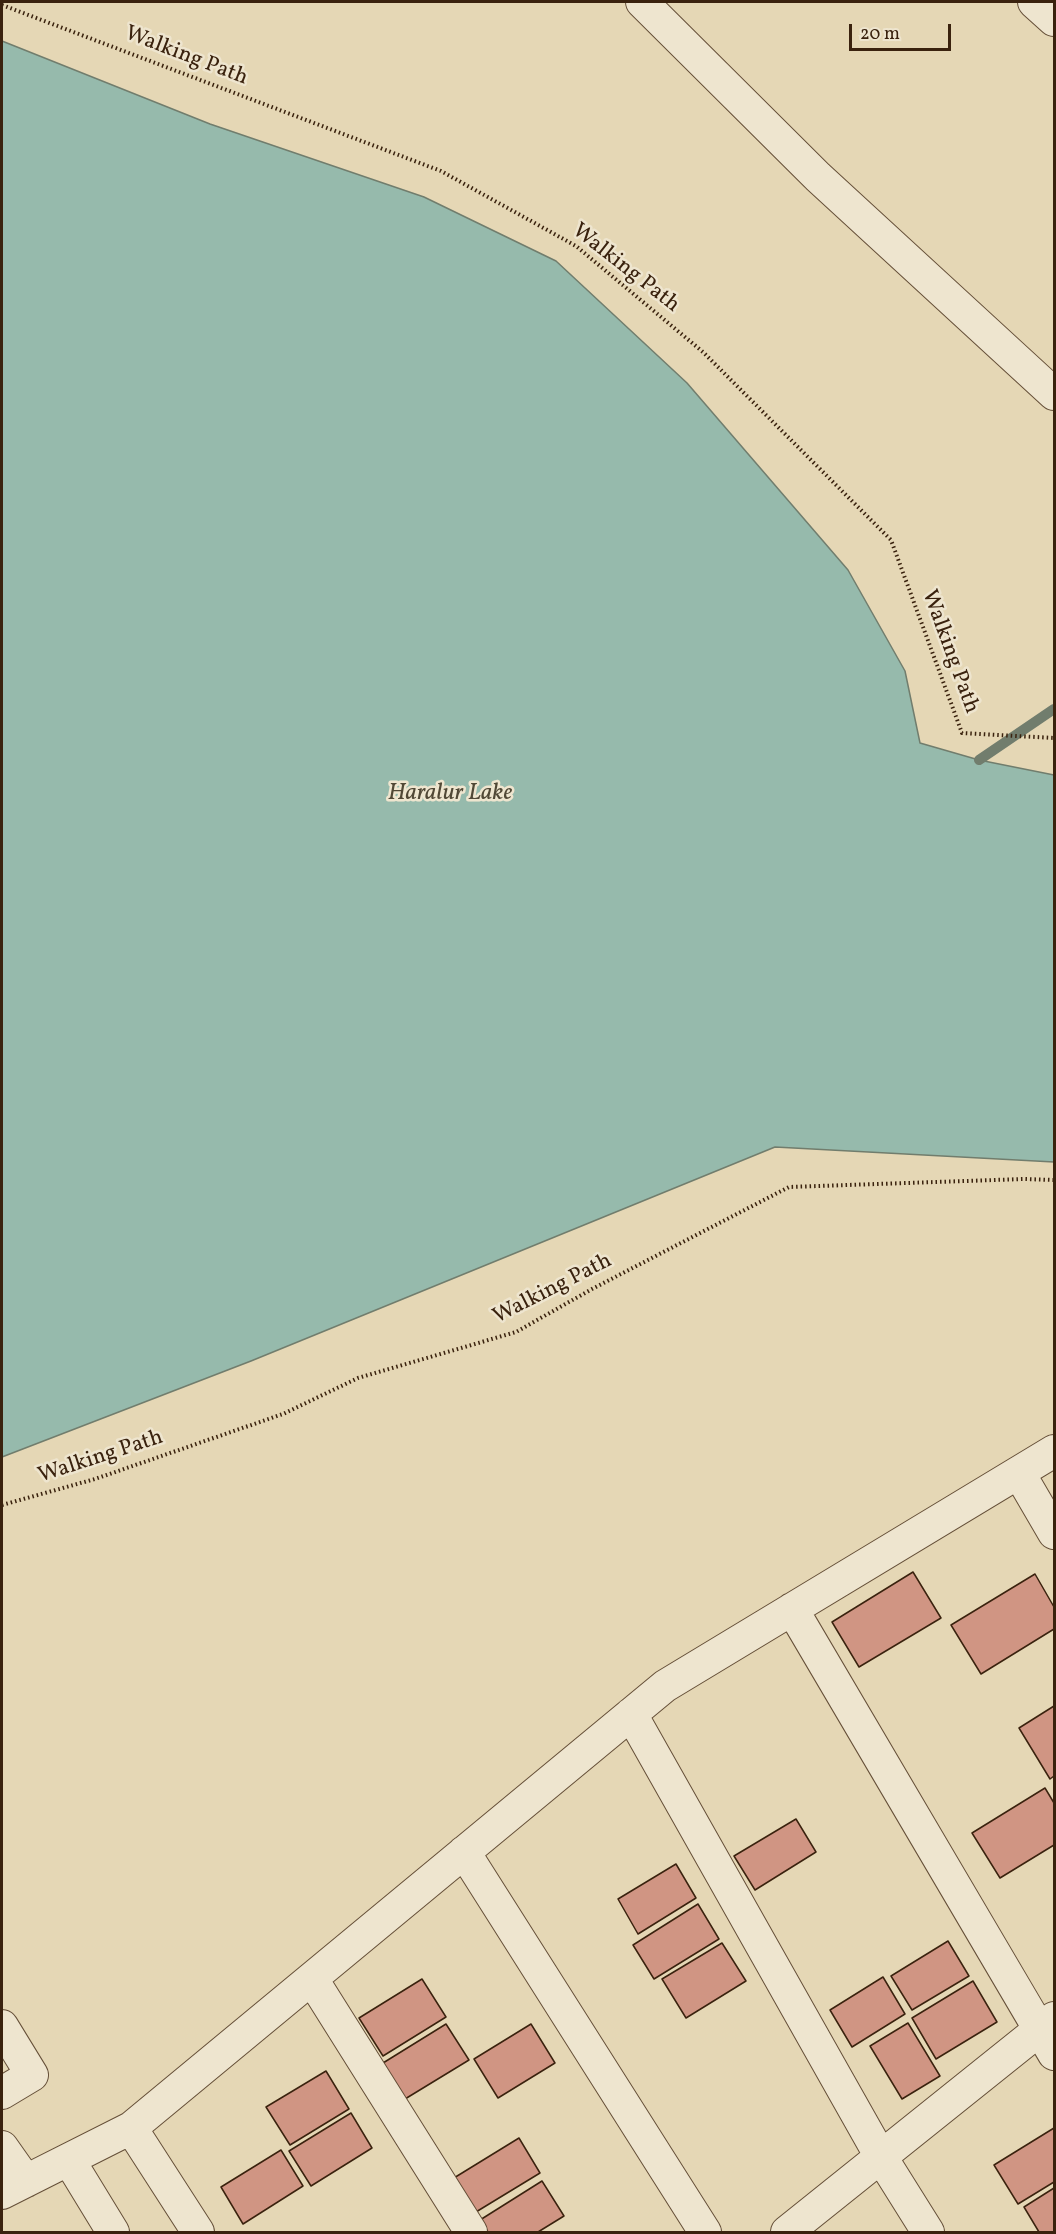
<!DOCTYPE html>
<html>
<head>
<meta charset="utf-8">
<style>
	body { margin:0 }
	#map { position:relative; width:1056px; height:2234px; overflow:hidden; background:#e5d7b5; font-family:Vollkorn,serif }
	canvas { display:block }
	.frame { position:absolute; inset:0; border:3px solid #3a220e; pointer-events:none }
	.scale { position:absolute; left:849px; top:24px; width:102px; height:27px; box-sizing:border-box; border:3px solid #3a220e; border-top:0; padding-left:8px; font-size:18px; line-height:21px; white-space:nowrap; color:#3a220e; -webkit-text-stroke:4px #eee5cf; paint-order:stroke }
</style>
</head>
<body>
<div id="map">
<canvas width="1056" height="2234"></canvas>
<div class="frame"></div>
<div class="scale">20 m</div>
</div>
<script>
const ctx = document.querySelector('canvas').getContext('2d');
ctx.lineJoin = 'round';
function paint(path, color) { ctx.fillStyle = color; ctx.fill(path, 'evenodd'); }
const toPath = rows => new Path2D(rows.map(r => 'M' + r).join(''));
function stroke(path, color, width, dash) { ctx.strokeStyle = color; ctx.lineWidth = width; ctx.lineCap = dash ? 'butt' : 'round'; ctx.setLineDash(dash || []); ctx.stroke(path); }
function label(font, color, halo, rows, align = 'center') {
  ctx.font = font + ' Vollkorn,serif'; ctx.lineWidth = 5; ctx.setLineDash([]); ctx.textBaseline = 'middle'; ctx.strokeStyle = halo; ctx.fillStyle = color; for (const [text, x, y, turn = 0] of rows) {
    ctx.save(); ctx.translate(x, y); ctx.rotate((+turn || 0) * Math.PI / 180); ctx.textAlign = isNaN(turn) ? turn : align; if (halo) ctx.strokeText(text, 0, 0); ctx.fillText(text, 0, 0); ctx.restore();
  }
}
const water = toPath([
	[2,41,210,124,424,197,556,261,687,383,848,570,905,671,920,743,979,760,1054,775,1054,1162,775,1147,251,1361,2,1457,2,41]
]);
paint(water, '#96baac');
stroke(water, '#717d6d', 1.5);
stroke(toPath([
	[979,760,1054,709]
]), '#717d6d', 10);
const building = toPath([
	[913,1572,941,1618,859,1667,832,1622,913,1572],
	[1035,1574,1054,1607,1054,1629,981,1674,951,1625,1035,1574],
	[1054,1706,1054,1776,1050,1779,1019,1728,1054,1706],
	[1045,1788,1054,1803,1054,1845,1000,1878,972,1833,1045,1788],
	[796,1819,816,1852,755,1890,734,1856,796,1819],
	[676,1864,696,1898,638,1934,618,1899,676,1864],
	[698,1904,719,1939,654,1979,633,1945,698,1904],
	[948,1941,969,1976,912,2010,891,1976,948,1941],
	[722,1943,746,1981,686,2018,662,1979,722,1943],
	[883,1977,905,2014,852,2047,830,2010,883,1977],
	[422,1979,446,2017,383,2056,359,2018,422,1979],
	[973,1981,997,2022,936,2059,912,2018,973,1981],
	[908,2023,940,2076,902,2099,870,2046,908,2023],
	[446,2024,469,2060,405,2099,383,2063,446,2024],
	[531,2024,555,2063,498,2098,474,2059,531,2024],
	[326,2071,349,2109,290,2145,266,2107,326,2071],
	[351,2113,372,2148,311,2186,289,2151,351,2113],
	[1054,2128,1054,2182,1018,2204,994,2165,1054,2128],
	[519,2138,540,2173,471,2215,449,2181,519,2138],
	[281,2150,303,2186,243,2224,221,2187,281,2150],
	[542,2181,564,2216,538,2232,488,2232,480,2220,542,2181],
	[1054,2188,1054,2232,1039,2232,1024,2207,1054,2188]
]);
paint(building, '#d09583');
stroke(building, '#3a220e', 1.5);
const street = toPath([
	[642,2,818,177,1054,394],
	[1034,2,1054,20],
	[1019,1473,1054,1533],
	[792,1609,1054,2054],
	[631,1714,881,2157,928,2232],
	[464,1852,705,2232],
	[312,1979,471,2232],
	[2,2026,32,2075,2,2093],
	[2,2147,26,2181],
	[69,2160,113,2232],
	[2,2193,131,2128],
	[198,2232,131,2128,665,1686,1054,1451],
	[787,2232,1054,2018]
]);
stroke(street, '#654f38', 34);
stroke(toPath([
	[2,5,441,171,576,246,703,352,891,540,962,733,1054,738],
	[2,1505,95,1479,283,1414,358,1378,516,1332,592,1289,789,1187,1024,1179,1054,1180]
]), '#3a220e', 4, [1.5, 3]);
stroke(street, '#eee5cf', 32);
label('22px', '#3a220e', '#eee5cf', [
	["Walking Path",186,57,21],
	["Walking Path",625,269,38],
	["Walking Path",949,652,70],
	["Walking Path",553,1290,-27],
	["Walking Path",101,1458,-18]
]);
label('italic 24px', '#514836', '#eee5cf', [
	["Haralur Lake",450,795]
]);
</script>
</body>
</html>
